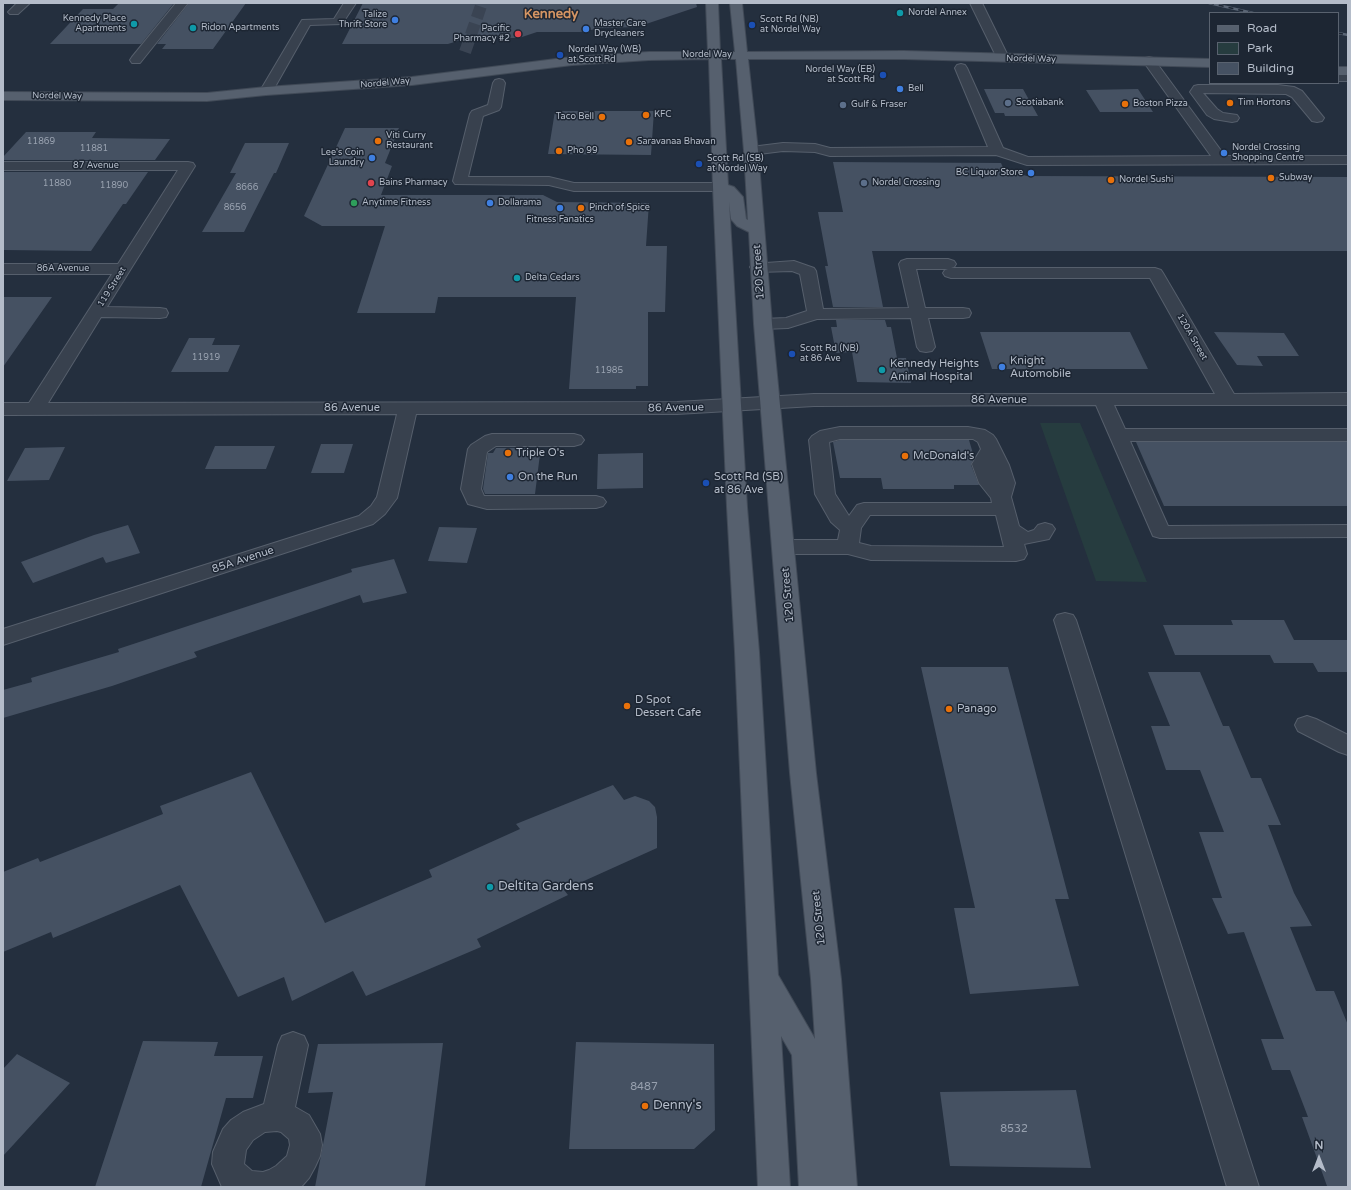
<!DOCTYPE html>
<html>
<head>
<meta charset="utf-8">
<style>
	body { margin:0 }
	#map { position:relative; width:1351px; height:1190px; overflow:hidden; background:#242f3e; font-family:"Varela Round",sans-serif }
	canvas { display:block }
	.frame { position:absolute; inset:0; border:4px solid #b4bcc9; pointer-events:none }
	.legend { position:absolute; left:1209px; top:12px; width:130px; height:72px; box-sizing:border-box; background:#1d2633; border:1px solid #59626f; margin:0; padding:5px 7px; list-style:none; font-size:12px; color:#b4bcc9 }
	.legend li { display:flex; align-items:center; gap:8px; height:20px }
	.legend b { width:20px; border:1px solid #59626f }
	.north { position:absolute; left:1299px; top:1138px; width:40px; height:40px; -webkit-text-stroke:3px #1d2633; paint-order:stroke; rotate:0deg; font-size:11px; font-weight:700; line-height:16px; text-align:center; color:#b4bcc9 }
	.north::after { content:''; display:block; margin:auto; width:14px; height:18px; background:#b4bcc9; clip-path:polygon(50% 0,100% 100%,50% 72%,0 100%) }
</style>
</head>
<body>
<div id="map">
<canvas width="1351" height="1190"></canvas>
<div class="frame"></div>
<ul class="legend">
<li><b style="height:5px;background:#56606e"></b>Road</li>
<li><b style="height:11px;background:#263c3f"></b>Park</li>
<li><b style="height:11px;background:#455162"></b>Building</li>
</ul>
<div class="north">N</div>
</div>
<script>
const ctx = document.querySelector('canvas').getContext('2d');
ctx.lineJoin = 'round';
function paint(path, color) { ctx.fillStyle = color; ctx.fill(path, 'evenodd'); }
const toPath = rows => new Path2D(rows.map(r => 'M' + r).join(''));
function stroke(path, color, width, dash) { ctx.strokeStyle = color; ctx.lineWidth = width; ctx.lineCap = dash ? 'butt' : 'round'; ctx.setLineDash(dash || []); ctx.stroke(path); }
function label(font, color, halo, rows, align = 'center') {
  ctx.font = font + ' "Varela Round",sans-serif'; ctx.lineWidth = 3; ctx.setLineDash([]); ctx.textBaseline = 'middle'; ctx.strokeStyle = halo; ctx.fillStyle = color; for (const [text, x, y, turn = 0] of rows) {
    ctx.save(); ctx.translate(x, y); ctx.rotate((+turn || 0) * Math.PI / 180); ctx.textAlign = isNaN(turn) ? turn : align; if (halo) ctx.strokeText(text, 0, 0); ctx.fillText(text, 0, 0); ctx.restore();
  }
}
paint(toPath([
	[1040,423,1080,423,1147,582,1096,581]
]), '#263c3f');
paint(toPath([
	[119,3,174,3,141,44,50,44,83,9,113,9],
	[189,3,246,3,213,49,162,49,166,44,157,44],
	[363,3,696,3,697,7,637,27,601,28,580,32,537,32,519,38,467,38,448,44,342,44],
	[984,89,1023,89,1038,116,1005,116,1004,113,995,113],
	[1138,89,1153,112,1100,112,1086,90],
	[555,111,654,111,651,155,548,154],
	[345,128,399,128,385,163,392,166,381,195,543,195,557,202,649,203,646,246,667,246,665,312,648,312,648,386,636,386,636,389,569,389,576,297,438,297,435,313,357,313,385,226,322,226,304,216],
	[26,132,96,132,92,138,170,139,155,160,3,160,3,157],
	[245,143,289,143,276,173,274,173,244,232,202,232,236,173,230,173],
	[833,162,1001,163,1004,170,1027,176,1348,177,1348,251,872,251,883,307,833,307,825,266,828,266,818,212,843,212],
	[3,172,148,172,126,204,123,204,91,251,3,250],
	[3,297,52,297,3,367],
	[836,320,885,320,887,327,891,327,897,358,906,358,911,383,857,382,852,352,836,353,831,327,837,327],
	[980,332,1130,332,1148,369,992,369],
	[1214,332,1284,333,1299,356,1257,356,1263,366,1237,365],
	[189,338,215,338,212,345,240,345,228,372,171,372],
	[840,440,969,440,974,457,971,465,979,485,954,485,954,489,883,489,881,478,840,478,833,442],
	[1136,442,1348,442,1348,506,1164,506],
	[321,444,353,444,344,473,311,473],
	[215,446,275,446,266,469,205,469],
	[65,447,49,480,7,481,25,448],
	[496,448,529,448,529,454,540,454,535,494,485,494,483,489,488,453,493,453],
	[643,453,643,488,597,489,598,454],
	[128,525,140,553,106,563,103,557,33,583,21,562,94,535],
	[439,527,477,528,467,563,428,561],
	[394,559,407,593,363,603,360,595,194,652,197,657,112,686,3,718,3,690,32,682,31,678,119,652,118,649,352,572,351,569],
	[1231,620,1284,620,1294,640,1348,640,1348,672,1318,672,1313,663,1274,663,1270,655,1175,655,1163,625,1233,625],
	[921,667,1008,667,1069,899,1055,899,1079,986,970,994,954,908,975,908],
	[1148,672,1200,672,1223,726,1229,726,1251,778,1261,778,1281,825,1268,825,1294,893,1312,926,1290,927,1316,991,1334,991,1348,1025,1348,1186,1327,1186,1302,1117,1308,1117,1290,1070,1272,1070,1261,1039,1284,1039,1244,932,1228,934,1212,898,1222,898,1199,832,1224,832,1200,770,1166,770,1151,726,1170,726],
	[251,772,325,923,432,877,429,870,520,829,516,824,613,785,624,800,635,796,649,801,655,807,657,817,657,848,564,890,568,895,477,939,481,947,366,996,353,971,292,1001,284,977,238,997,180,885,53,938,51,932,3,952,3,872,38,858,40,862,163,814,160,806],
	[143,1041,218,1042,214,1056,263,1056,253,1098,226,1098,201,1187,95,1187],
	[576,1042,714,1044,715,1130,694,1149,569,1149],
	[443,1043,425,1187,315,1187,333,1092,308,1093,318,1044],
	[17,1054,70,1083,3,1156,3,1069],
	[1076,1090,1091,1168,950,1166,940,1092]
]), '#455162');
stroke(toPath([
	[465,52,482,3]
]), '#3a4453', 12, [12, 6]);
const minor = toPath([
	[17,3,30,3,18,14,10,14,8,12,17,3],
	[176,3,188,3,140,63,132,63,130,60,132,57,176,3],
	[344,3,356,3,342,24,310,25,271,94,261,94,260,91,302,20,334,19,344,3],
	[970,3,982,3,1009,58,1007,61,999,61,997,58,970,3],
	[1149,57,1153,58,1225,156,1348,156,1348,164,1027,165,996,155,830,156,815,152,783,151,751,155,746,154,744,151,746,148,751,147,783,143,815,144,830,148,988,147,955,68,957,65,961,64,965,65,967,68,1003,148,1028,157,1211,156,1143,61,1145,58,1149,57],
	[1338,73,1348,73,1348,81,1338,81,1338,73],
	[499,79,503,80,505,83,501,107,499,110,483,116,468,177,549,177,574,183,720,183,725,184,727,187,725,190,720,191,574,191,549,185,455,184,453,181,470,114,472,111,488,105,493,83,495,80,499,79],
	[1198,85,1278,85,1294,87,1302,91,1324,118,1322,121,1317,122,1312,121,1292,97,1286,94,1203,93,1217,109,1223,113,1237,115,1239,118,1237,121,1232,122,1214,119,1207,115,1190,92,1194,86,1198,85],
	[3,162,188,162,193,163,195,166,107,307,160,308,166,309,168,313,166,317,160,318,101,317,48,403,677,402,814,394,1215,394,1150,278,951,278,945,276,943,273,945,270,951,268,1155,268,1161,270,1163,273,1234,394,1348,393,1348,405,1114,405,1125,429,1348,429,1348,441,1130,441,1168,526,1348,525,1348,537,1160,538,1153,536,1096,405,814,406,677,414,416,414,397,498,385,514,373,524,3,645,3,629,359,516,371,506,377,497,397,414,3,415,3,403,29,403,112,274,3,274,3,264,118,264,178,170,3,170,3,162],
	[907,259,948,259,954,261,956,264,954,267,948,269,916,269,925,308,963,308,969,309,971,313,969,317,963,318,928,318,935,347,932,351,926,352,920,351,917,347,911,318,817,319,788,328,763,329,757,328,754,324,757,320,763,319,786,318,807,311,800,274,792,271,758,272,752,270,750,267,752,264,794,261,814,268,816,271,823,309,909,308,899,264,901,261,907,259],
	[840,427,968,427,985,430,993,435,996,439,1009,465,1015,483,1011,497,1019,526,1028,532,1034,530,1038,525,1045,523,1052,525,1055,529,1049,539,1024,544,1027,554,1024,559,1016,561,871,560,848,554,784,554,777,552,773,547,777,542,784,540,838,540,840,530,831,522,815,494,809,440,812,436,820,431,840,427],
	[840,439,973,439,978,442,981,449,972,464,979,483,991,498,992,503,864,503,857,505,849,516,835,494,829,442,840,439],
	[870,515,996,515,1004,547,871,546,859,543,861,528,870,515],
	[492,434,574,434,581,436,584,440,581,444,574,446,496,446,487,452,481,489,484,496,596,496,603,498,606,502,603,506,596,508,487,509,468,504,461,489,468,449,471,445,485,436,492,434],
	[1065,613,1073,615,1076,620,1259,1187,1227,1187,1054,620,1057,615,1065,613],
	[1307,716,1316,719,1348,735,1348,755,1339,752,1298,731,1295,725,1298,719,1307,716],
	[293,1032,304,1036,308,1045,295,1107,309,1115,320,1134,322,1145,320,1156,315,1167,309,1178,301,1187,222,1187,212,1164,213,1152,223,1129,231,1120,243,1112,264,1104,278,1045,282,1036,293,1032],
	[277,1131,281,1132,289,1139,290,1145,287,1156,276,1166,269,1170,263,1172,252,1171,244,1164,246,1150,253,1140,265,1132,277,1131]
]);
const major = toPath([
	[706,3,718,3,720,52,735,52,730,3,742,3,747,52,904,51,1210,59,1210,67,904,59,748,59,758,151,772,324,816,773,841,979,857,1187,799,1187,792,1055,781,1036,790,1187,758,1187,735,652,727,507,713,187,709,59,649,60,572,65,412,85,266,95,207,101,3,100,3,92,207,93,266,87,412,77,572,57,649,52,708,52,706,3],
	[721,59,736,59,744,151,748,220,746,219,743,197,734,187,728,185,721,59],
	[729,202,731,219,737,226,749,232,754,324,790,773,811,979,815,1039,778,975,759,652,747,507,729,202],
	[1338,67,1348,67,1348,75,1338,75,1338,67]
]);
stroke(minor, '#565f6c', 2);
stroke(major, '#414a57', 2);
paint(minor, '#38414e');
paint(major, '#56606e');
const rail = toPath([
	[1209,3,1253,13],
	[1338,33,1348,35]
]);
stroke(rail, '#5a6575', 2.5);
stroke(rail, '#1d2633', 1.5, [5]);
for (const [x, y, r, color] of [
	[900,13,4,"#0f9aa8"],
	[395,20,4,"#3f7fe0"],
	[134,24,4,"#0f9aa8"],
	[752,25,4,"#1a4fb4"],
	[193,28,4,"#0f9aa8"],
	[586,29,4,"#3f7fe0"],
	[518,34,4,"#e0444e"],
	[560,55,4,"#1a4fb4"],
	[883,75,4,"#1a4fb4"],
	[900,89,4,"#3f7fe0"],
	[1008,103,4,"#5c6f8a"],
	[1230,103,4,"#e8710a"],
	[1125,104,4,"#e8710a"],
	[843,105,4,"#5c6f8a"],
	[646,115,4,"#e8710a"],
	[602,117,4,"#e8710a"],
	[378,141,4,"#e8710a"],
	[629,142,4,"#e8710a"],
	[559,151,4,"#e8710a"],
	[1224,153,4,"#3f7fe0"],
	[372,158,4,"#3f7fe0"],
	[699,164,4,"#1a4fb4"],
	[1031,173,4,"#3f7fe0"],
	[1271,178,4,"#e8710a"],
	[1111,180,4,"#e8710a"],
	[371,183,4,"#e0444e"],
	[864,183,4,"#5c6f8a"],
	[354,203,4,"#2e9e5b"],
	[490,203,4,"#3f7fe0"],
	[560,208,4,"#3f7fe0"],
	[581,208,4,"#e8710a"],
	[517,278,4,"#0f9aa8"],
	[792,354,4,"#1a4fb4"],
	[1002,367,4,"#3f7fe0"],
	[882,370,4,"#0f9aa8"],
	[508,453,4,"#e8710a"],
	[905,456,4,"#e8710a"],
	[510,477,4,"#3f7fe0"],
	[706,483,4,"#1a4fb4"],
	[627,706,4,"#e8710a"],
	[949,709,4,"#e8710a"],
	[490,887,4,"#0f9aa8"],
	[645,1106,4,"#e8710a"]
]) { const dot = new Path2D(); dot.arc(x, y, r, 0, 2 * Math.PI); ctx.fillStyle = color; ctx.fill(dot); stroke(dot, '#1d2633', 1.5); }
label('9px', '#b4bcc9', '#1d2633', [
	["Nordel Annex",908,13],
	["Talize",387,15,"right"],
	["Thrift Store",387,25,"right"],
	["Kennedy Place",126,19,"right"],
	["Apartments",126,29,"right"],
	["Scott Rd (NB)",760,20],
	["at Nordel Way",760,30],
	["Master Care",594,24],
	["Drycleaners",594,34],
	["Ridon Apartments",201,28],
	["Pacific",510,29,"right"],
	["Pharmacy #2",510,39,"right"],
	["Nordel Way (WB)",568,50],
	["at Scott Rd",568,60],
	["Nordel Way (EB)",875,70,"right"],
	["at Scott Rd",875,80,"right"],
	["Bell",908,89],
	["Scotiabank",1016,103],
	["Tim Hortons",1238,103],
	["Boston Pizza",1133,104],
	["Gulf & Fraser",851,105],
	["KFC",654,115],
	["Taco Bell",594,117,"right"],
	["Viti Curry",386,136],
	["Restaurant",386,146],
	["Saravanaa Bhavan",637,142],
	["Nordel Crossing",1232,148],
	["Shopping Centre",1232,158],
	["Pho 99",567,151],
	["Lee's Coin",364,153,"right"],
	["Laundry",364,163,"right"],
	["Scott Rd (SB)",707,159],
	["at Nordel Way",707,169],
	["BC Liquor Store",1023,173,"right"],
	["Subway",1279,178],
	["Nordel Sushi",1119,180],
	["Bains Pharmacy",379,183],
	["Nordel Crossing",872,183],
	["Anytime Fitness",362,203],
	["Dollarama",498,203],
	["Pinch of Spice",589,208],
	["Fitness Fanatics",560,220,"center"],
	["Delta Cedars",525,278],
	["Scott Rd (NB)",800,349],
	["at 86 Ave",800,359]
], 'left');
label('9px', '#b4bcc9', '#1d2633', [
	["Nordel Way",707,55],
	["Nordel Way",1031,59,1],
	["Nordel Way",385,83,-5],
	["Nordel Way",57,96,1],
	["87 Avenue",96,166],
	["86A Avenue",63,269],
	["119 Street",112,287,-58],
	["120A Street",1192,337,60]
]);
label('9px', '#98a1af', null, [
	["11869",41,142],
	["11881",94,149],
	["11880",57,184],
	["11890",114,186],
	["8666",247,188],
	["8656",235,208],
	["11919",206,358],
	["11985",609,371]
]);
label('11px', '#b4bcc9', '#1d2633', [
	["120 Street",759,272,-94],
	["86 Avenue",999,400],
	["86 Avenue",352,408],
	["86 Avenue",676,408,-1],
	["85A Avenue",243,560,-18],
	["120 Street",788,595,-95],
	["120 Street",819,918,-96]
]);
label('11px', '#b4bcc9', '#1d2633', [
	["Knight",1010,361],
	["Automobile",1010,374],
	["Kennedy Heights",890,364],
	["Animal Hospital",890,377],
	["Triple O's",516,453],
	["McDonald's",913,456],
	["On the Run",518,477],
	["Scott Rd (SB)",714,477],
	["at 86 Ave",714,490],
	["D Spot",635,700],
	["Dessert Cafe",635,713],
	["Panago",957,709]
], 'left');
label('11px', '#98a1af', null, [
	["8487",644,1087],
	["8532",1014,1129]
]);
label('bold 13px', '#d59563', '#1d2633', [
	["Kennedy",551,15]
]);
label('13px', '#b4bcc9', '#1d2633', [
	["Deltita Gardens",498,887],
	["Denny's",653,1106]
], 'left');
</script>
</body>
</html>
